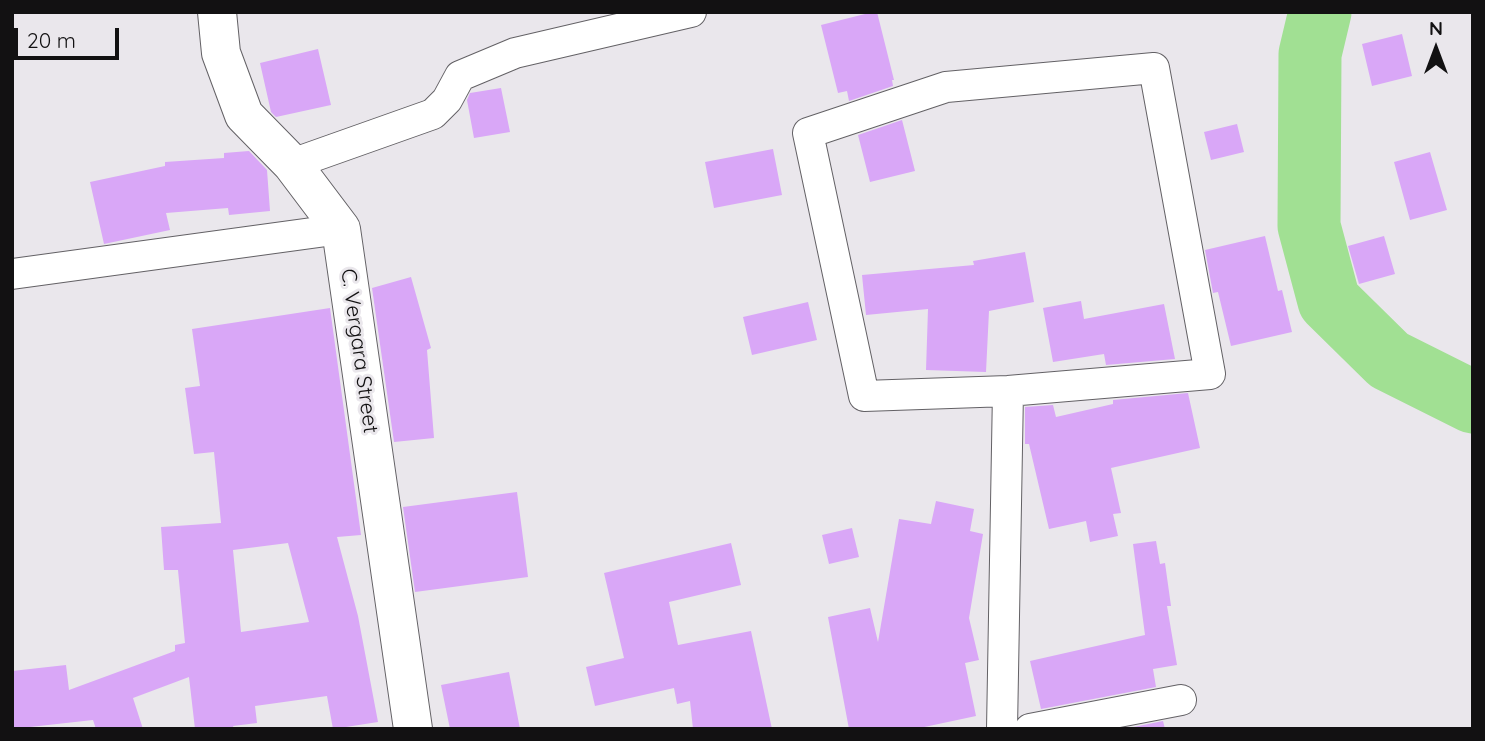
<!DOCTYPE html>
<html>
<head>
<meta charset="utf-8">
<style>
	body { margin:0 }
	#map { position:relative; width:1485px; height:741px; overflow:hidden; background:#eae7ec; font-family:Quicksand,sans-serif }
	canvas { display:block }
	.frame { position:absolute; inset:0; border:14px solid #121112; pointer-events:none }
	.north { position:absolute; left:1401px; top:14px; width:70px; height:70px; -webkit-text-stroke:5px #eae7ec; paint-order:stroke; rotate:0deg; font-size:19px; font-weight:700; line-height:28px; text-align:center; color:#121112 }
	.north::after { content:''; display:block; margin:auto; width:24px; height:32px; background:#121112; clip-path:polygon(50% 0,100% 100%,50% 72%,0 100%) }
	.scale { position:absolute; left:14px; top:28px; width:105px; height:32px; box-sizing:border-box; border:4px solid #121112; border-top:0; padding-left:9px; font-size:21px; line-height:24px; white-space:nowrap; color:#121112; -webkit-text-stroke:5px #eae7ec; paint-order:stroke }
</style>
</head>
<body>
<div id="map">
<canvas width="1485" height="741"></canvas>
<div class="frame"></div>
<div class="north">N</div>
<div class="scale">20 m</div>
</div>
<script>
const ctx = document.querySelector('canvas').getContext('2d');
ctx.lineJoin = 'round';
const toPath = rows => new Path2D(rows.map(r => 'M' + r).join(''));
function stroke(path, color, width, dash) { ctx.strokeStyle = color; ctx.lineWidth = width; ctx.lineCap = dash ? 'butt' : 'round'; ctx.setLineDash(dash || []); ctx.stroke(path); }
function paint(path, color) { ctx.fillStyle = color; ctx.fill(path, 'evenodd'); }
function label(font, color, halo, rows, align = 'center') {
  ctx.font = font + ' Quicksand,sans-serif'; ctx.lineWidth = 6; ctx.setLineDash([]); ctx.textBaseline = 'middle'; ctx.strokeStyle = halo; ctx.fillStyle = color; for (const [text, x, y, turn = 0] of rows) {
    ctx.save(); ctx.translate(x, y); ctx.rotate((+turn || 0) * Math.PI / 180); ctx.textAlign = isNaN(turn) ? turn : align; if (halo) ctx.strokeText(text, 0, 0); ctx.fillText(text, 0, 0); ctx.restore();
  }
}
stroke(toPath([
	[1320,12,1310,54,1309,226,1329,301,1389,360,1473,402]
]), '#a1e093', 63);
paint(toPath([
	[873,12,877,12,894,80,892,80,893,86,849,101,847,91,838,93,821,25],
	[1402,34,1412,76,1372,86,1362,44],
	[318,49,331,105,276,117,271,112,260,63],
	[501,88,510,132,474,138,467,100,470,93],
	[902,120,915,171,870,182,858,135],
	[1237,124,1244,152,1211,160,1204,132],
	[773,149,782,195,714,208,705,162],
	[249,151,267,170,270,211,229,215,228,208,166,213,170,230,104,244,90,182,165,166,165,162,224,158,224,153],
	[1430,152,1447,210,1410,220,1394,162],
	[1265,236,1278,291,1282,290,1292,332,1231,346,1218,292,1213,293,1205,250],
	[1384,236,1395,274,1359,284,1348,246],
	[1025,252,1034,302,989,311,986,372,926,370,928,309,866,315,862,275,974,265,973,261],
	[411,277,431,348,427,350,434,438,394,442,372,288],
	[1081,301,1084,319,1164,304,1175,359,1106,365,1104,354,1053,362,1043,308],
	[808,302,817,340,752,355,743,317],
	[330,308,361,535,337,537,358,616,378,722,333,729,327,696,255,706,257,723,233,726,234,729,195,729,189,677,133,698,143,729,96,729,93,720,12,729,12,671,66,665,69,690,175,651,175,645,185,643,178,570,164,570,161,527,221,523,214,452,194,454,185,388,200,386,192,329],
	[288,543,309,622,241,632,233,550],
	[1188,393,1200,448,1111,468,1121,513,1113,514,1118,536,1090,542,1086,521,1049,529,1029,444,1025,444,1025,407,1053,405,1056,417,1113,404,1113,400],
	[517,492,528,577,415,592,403,507],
	[936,501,974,509,970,531,983,534,969,618,979,660,965,663,976,716,915,729,849,729,828,617,870,608,878,642,899,519,931,524],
	[852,528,859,557,829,564,822,535],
	[1156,541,1160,564,1165,563,1171,606,1167,606,1177,665,1153,669,1156,687,1041,709,1030,661,1145,635,1133,544],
	[731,543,741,585,669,602,678,645,751,631,772,729,693,729,690,701,677,704,674,688,595,706,586,667,624,658,604,573],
	[509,672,520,729,450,729,441,685],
	[1163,721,1165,729,1124,729]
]), '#d9a7f7');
const street = toPath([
	[1154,68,1210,374,1008,391,864,396,808,133,946,87,1154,68],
	[292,164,433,114,447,100,460,76,515,53,691,12],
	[12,274,341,229],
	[1002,729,1008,391],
	[1030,729,1181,700]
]);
const secondary = toPath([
	[217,12,221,53,244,115,292,164,341,229,413,729]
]);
stroke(street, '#636165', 32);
stroke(secondary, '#636165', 40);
stroke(street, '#fff', 30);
stroke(secondary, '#fff', 38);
label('21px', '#121112', '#eae7ec', [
	["C. Vergara Street",359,351,82]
]);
</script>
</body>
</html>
